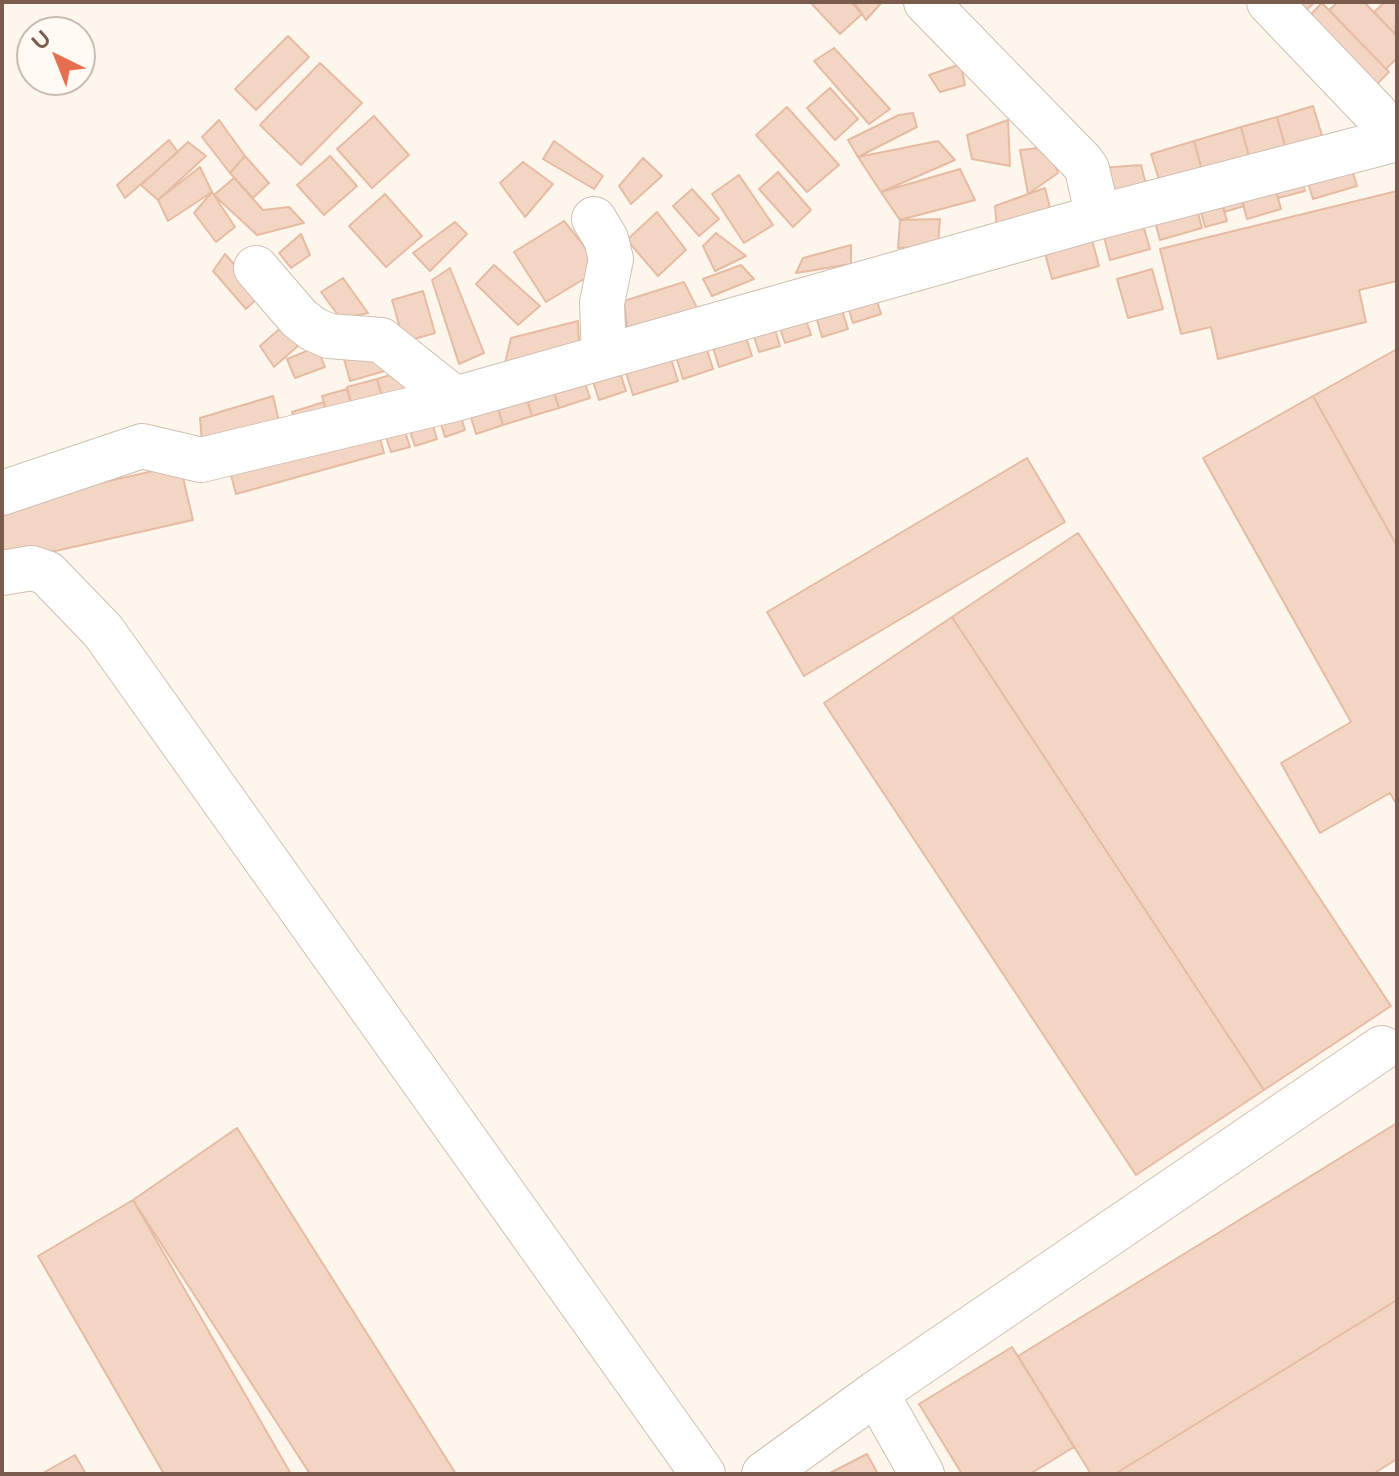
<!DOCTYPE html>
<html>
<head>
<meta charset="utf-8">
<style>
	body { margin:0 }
	#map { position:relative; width:1399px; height:1476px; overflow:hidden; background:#fdf6ec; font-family:Raleway,sans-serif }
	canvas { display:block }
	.frame { position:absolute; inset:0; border:4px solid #7a5c4d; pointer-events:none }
	.north { position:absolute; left:16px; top:16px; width:80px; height:80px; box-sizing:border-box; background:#fffaf3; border:2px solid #cabbb1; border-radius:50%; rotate:317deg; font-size:22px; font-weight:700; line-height:32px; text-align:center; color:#7a5c4d }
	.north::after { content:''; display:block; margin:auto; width:28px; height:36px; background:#e76f51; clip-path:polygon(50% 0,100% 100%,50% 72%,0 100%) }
</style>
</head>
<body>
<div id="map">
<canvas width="1399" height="1476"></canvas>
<div class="frame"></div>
<div class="north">U</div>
</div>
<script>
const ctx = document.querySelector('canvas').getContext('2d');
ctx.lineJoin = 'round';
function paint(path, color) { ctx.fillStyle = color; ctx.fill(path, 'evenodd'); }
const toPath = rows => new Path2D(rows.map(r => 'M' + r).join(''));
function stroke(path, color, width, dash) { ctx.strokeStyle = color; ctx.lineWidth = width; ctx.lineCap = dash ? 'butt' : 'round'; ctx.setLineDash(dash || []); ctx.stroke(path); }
const building = toPath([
	[810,2,851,2,862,14,840,34,810,2],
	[854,2,882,2,866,20,854,2],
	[1295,2,1315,2,1304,12,1295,2],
	[1338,2,1364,2,1397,36,1397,58,1386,69,1329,10,1338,2],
	[1385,2,1397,2,1395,34,1374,12,1385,2],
	[1322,3,1389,72,1367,94,1300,25,1322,3],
	[288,36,309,57,256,110,235,89,288,36],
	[834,48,890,109,869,124,814,61,834,48],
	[320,63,362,103,301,165,260,125,320,63],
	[961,64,965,85,940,92,929,75,961,64],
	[830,88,858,119,835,140,807,108,830,88],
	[1313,106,1324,142,1287,153,1277,117,1313,106],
	[787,107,839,165,807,192,756,135,787,107],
	[913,113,917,127,858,157,848,140,899,115,913,113],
	[374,116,409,155,372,188,337,149,374,116],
	[1277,117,1287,154,1251,164,1241,127,1277,117],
	[219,120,245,156,230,173,202,137,219,120],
	[1008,120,1010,166,972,159,967,135,1008,120],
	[1241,127,1251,164,1204,178,1194,141,1241,127],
	[169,140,178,152,125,198,117,185,169,140],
	[554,141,603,176,594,189,543,159,554,141],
	[938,141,955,160,881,192,858,157,938,141],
	[1194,141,1203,174,1161,186,1151,154,1194,141],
	[188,142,206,156,158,200,141,185,188,142],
	[1048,147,1058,173,1028,194,1020,150,1048,147],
	[245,156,269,183,253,198,230,173,245,156],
	[330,156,357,186,324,215,297,185,330,156],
	[643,158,662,176,631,204,619,186,643,158],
	[1349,160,1357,186,1313,199,1305,173,1349,160],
	[523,162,553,184,525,217,500,183,523,162],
	[1141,165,1148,193,1107,206,1100,168,1141,165],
	[200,167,212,192,168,221,158,200,200,167],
	[960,169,975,200,900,220,881,192,960,169],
	[1299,169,1305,191,1278,198,1272,176,1299,169],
	[778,172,811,210,793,227,759,189,778,172],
	[739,175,773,225,744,243,712,194,739,175],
	[1272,176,1281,209,1247,219,1238,186,1272,176],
	[234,178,263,210,289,207,304,223,257,235,214,195,234,178],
	[1238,186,1244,206,1224,212,1219,191,1238,186],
	[1045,188,1051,212,997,230,995,206,1045,188],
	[692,189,719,219,699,236,673,206,692,189],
	[1219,191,1227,221,1205,227,1197,197,1219,191],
	[1397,191,1397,281,1359,290,1366,322,1218,359,1211,327,1181,334,1160,249,1397,191],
	[212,192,235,227,216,242,194,213,212,192],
	[385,194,422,236,386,267,349,226,385,194],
	[1194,199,1202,228,1160,240,1152,211,1194,199],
	[657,212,686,250,658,276,627,240,657,212],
	[1141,218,1150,249,1110,260,1102,229,1141,218],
	[940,219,938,245,898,248,900,220,940,219],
	[564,221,602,268,546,302,514,252,564,221],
	[455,222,467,234,430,271,413,253,455,222],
	[1089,229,1099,266,1052,279,1042,242,1089,229],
	[716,233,746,256,715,271,703,246,716,233],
	[301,234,310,255,291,268,279,253,301,234],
	[851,245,851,264,796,273,803,258,851,245],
	[225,254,261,295,246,309,213,271,225,254],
	[494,265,540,306,518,325,476,284,494,265],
	[741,265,754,279,712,296,703,279,741,265],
	[450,268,484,353,459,364,432,280,450,268],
	[1152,269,1163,309,1128,318,1117,279,1152,269],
	[343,278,368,313,341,319,321,292,343,278],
	[684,282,699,312,628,334,624,301,684,282],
	[873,288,881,314,853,323,845,297,873,288],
	[423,291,435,333,404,342,392,300,423,291],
	[838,298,848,329,822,337,813,306,838,298],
	[803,311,811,335,785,343,777,319,803,311],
	[771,317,780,346,759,352,750,324,771,317],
	[578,321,579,344,505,363,511,338,578,321],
	[284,325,299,345,274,367,260,346,284,325],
	[743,328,752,356,719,367,710,338,743,328],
	[702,334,713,369,683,379,672,343,702,334],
	[666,343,678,381,633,395,621,357,666,343],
	[317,347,325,367,295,378,287,359,317,347],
	[381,349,388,370,350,381,344,359,381,349],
	[1397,349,1397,546,1313,396,1397,349],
	[616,360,626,391,599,400,589,369,616,360],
	[407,370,415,397,384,405,377,379,407,370],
	[581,371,590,398,559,408,550,381,581,371],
	[377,379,385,406,354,414,347,387,377,379],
	[550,379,559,408,532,416,523,387,550,379],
	[523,384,532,416,503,425,493,394,523,384],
	[347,389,354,414,329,422,322,396,347,389],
	[273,396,279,421,202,442,200,418,273,396],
	[494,396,503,425,476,434,467,404,494,396],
	[1313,396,1397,546,1397,805,1390,793,1320,833,1281,763,1351,722,1203,458,1313,396],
	[324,402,329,422,298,431,292,412,324,402],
	[457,404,465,430,445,437,437,411,457,404],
	[430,416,437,439,415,446,407,423,430,416],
	[401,419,410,447,391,452,382,425,401,419],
	[376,423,384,453,236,494,228,464,376,423],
	[1027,458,1065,522,804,676,767,612,1027,458],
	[180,465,193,520,2,563,2,505,180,465],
	[1078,533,1391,1006,1264,1090,952,617,1078,533],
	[952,617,1264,1090,1136,1175,824,703,952,617],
	[1397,1123,1397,1300,1115,1474,1091,1474,1018,1356,1397,1123],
	[237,1128,456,1474,310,1474,133,1200,237,1128],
	[133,1200,291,1474,164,1474,38,1256,133,1200],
	[1397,1300,1397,1459,1373,1474,1115,1474,1397,1300],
	[1012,1347,1074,1447,1030,1474,962,1474,919,1404,1012,1347],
	[867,1454,878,1474,828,1474,867,1454],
	[75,1455,86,1474,41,1474,75,1455]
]);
paint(building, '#f3d5c3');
stroke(building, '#e6bba3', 2);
const minor = toPath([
	[926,2,1082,162,1087,169,1098,217],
	[1269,2,1376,114],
	[594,219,606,239,611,259,602,303,604,357],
	[256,268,299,318,313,329,329,336,381,340,455,399],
	[2,493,142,446,201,460,455,399,1098,217,1397,139],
	[2,573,32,568,47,573,103,631,703,1474],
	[764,1474,876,1393],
	[922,1474,876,1393,1382,1048]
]);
stroke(minor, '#d1beb0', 46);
stroke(minor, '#fff', 44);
</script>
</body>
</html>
